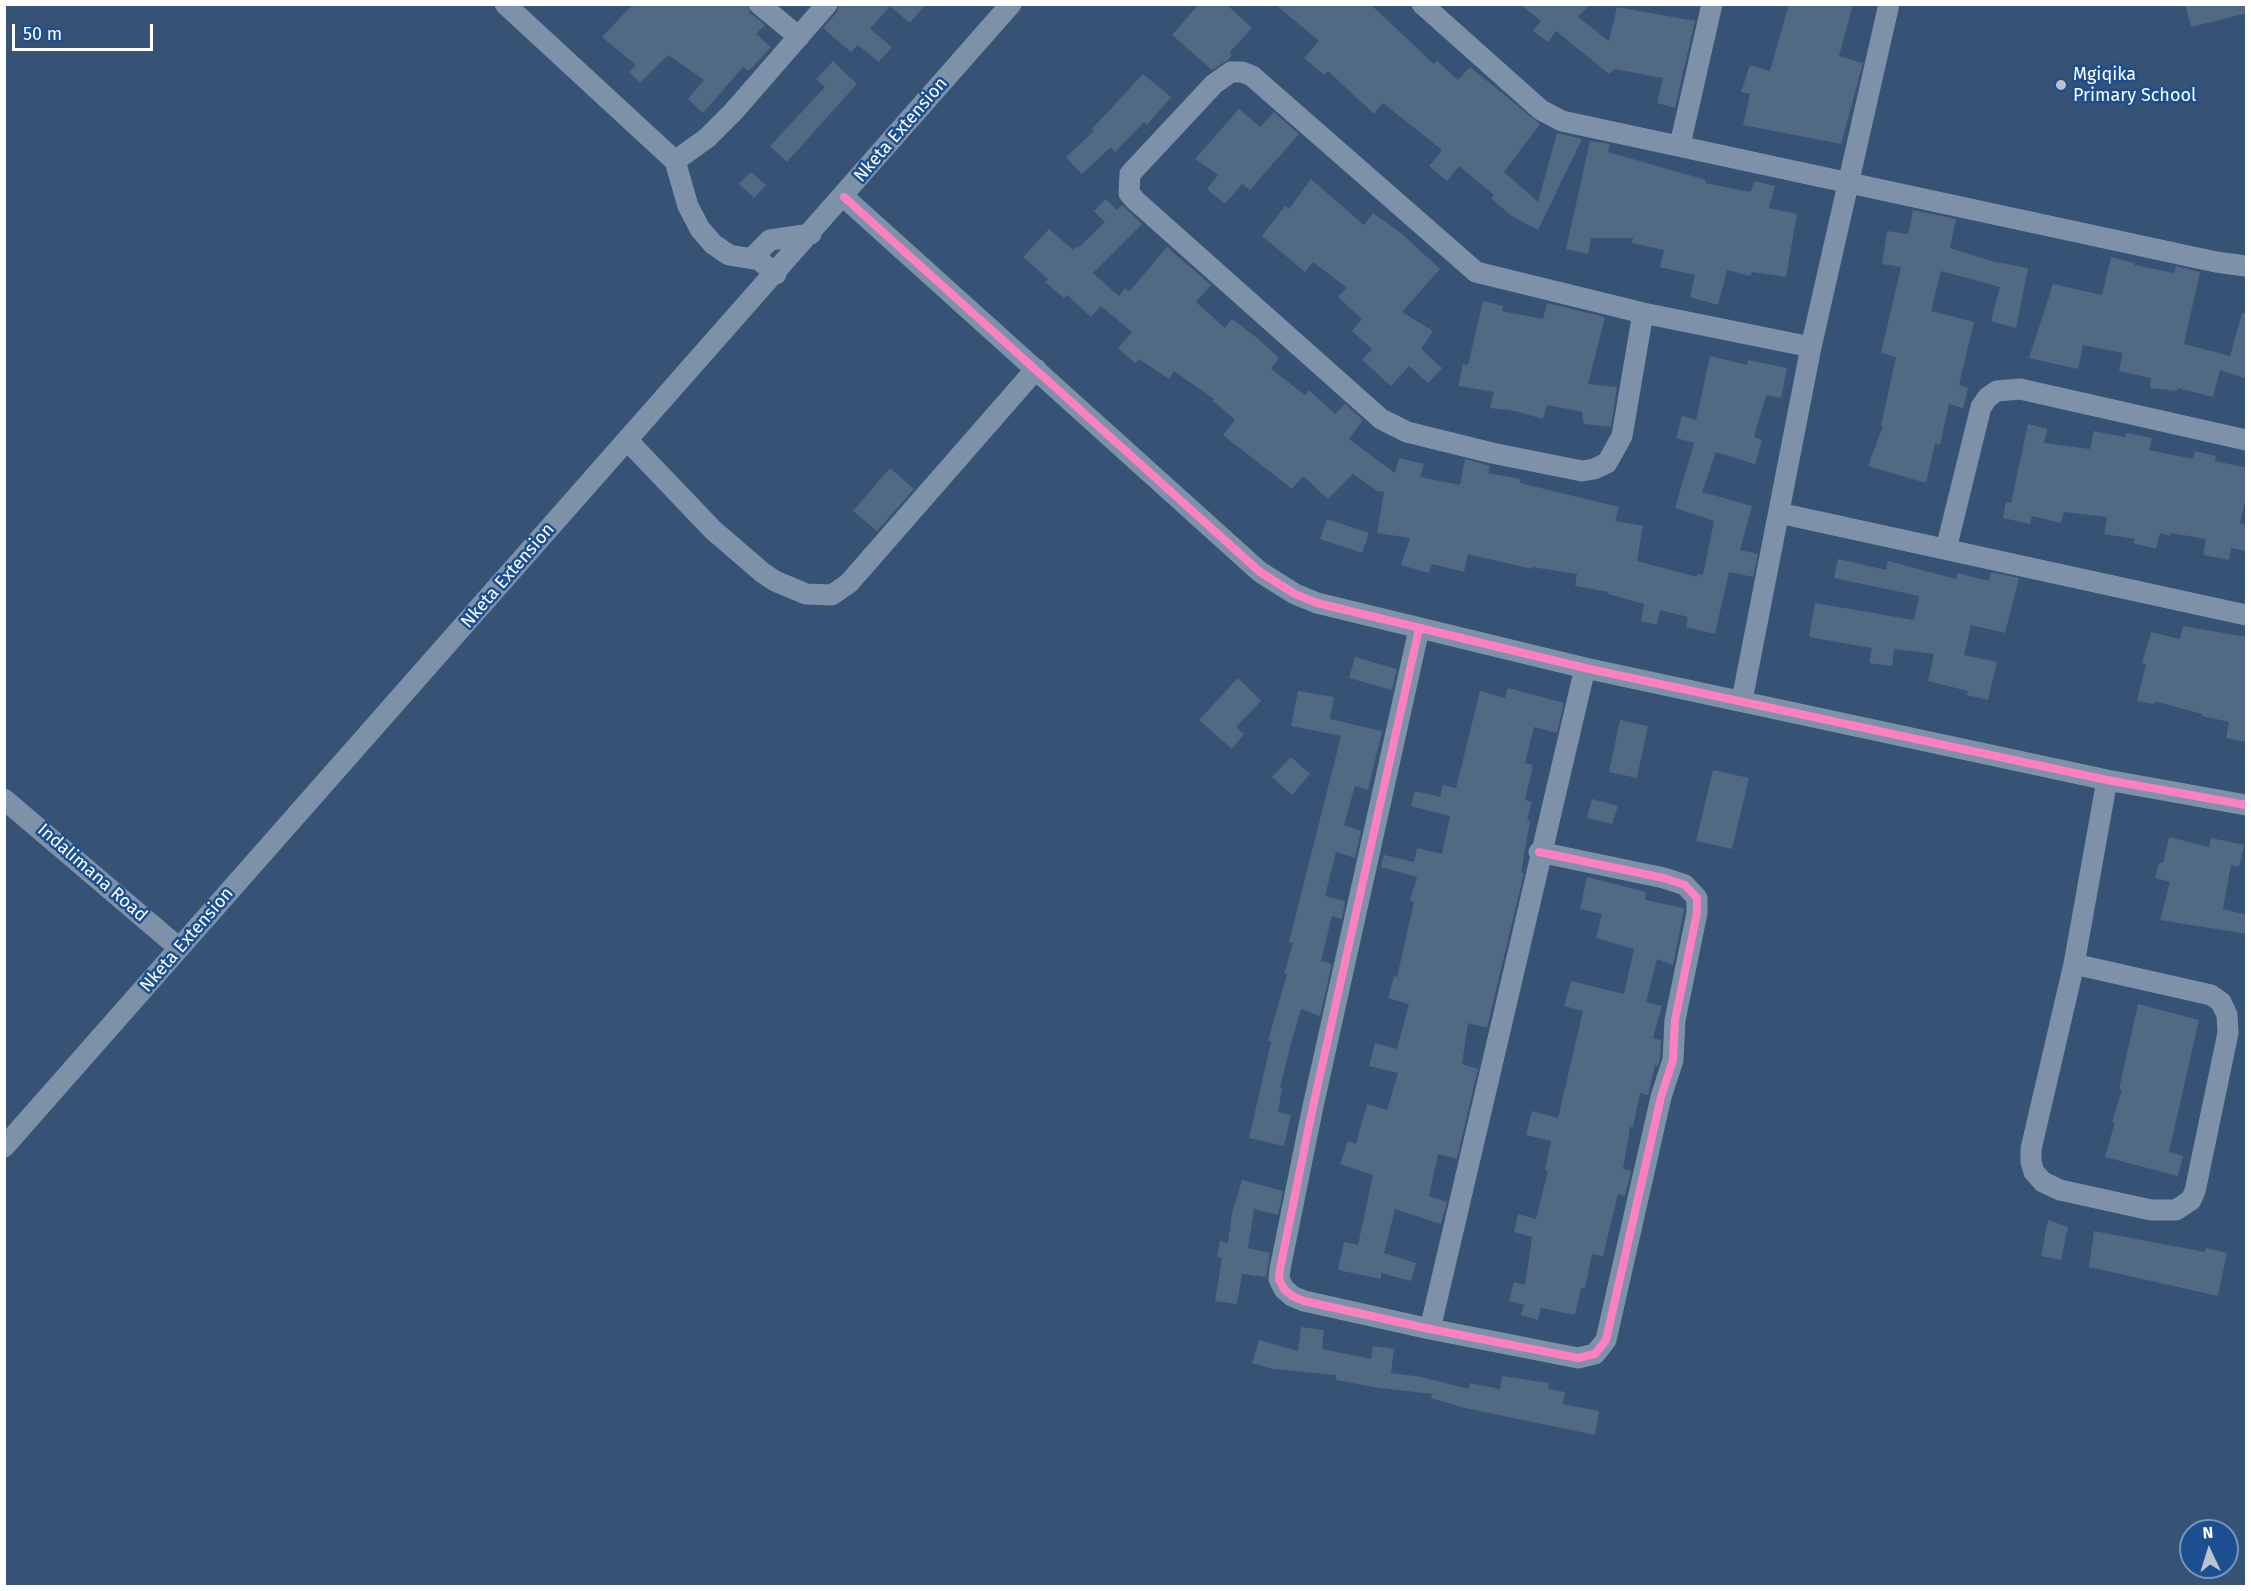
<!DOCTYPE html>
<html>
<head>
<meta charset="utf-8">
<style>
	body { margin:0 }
	#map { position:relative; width:2251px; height:1591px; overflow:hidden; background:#365274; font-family:"Fira Sans",sans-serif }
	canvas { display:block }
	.frame { position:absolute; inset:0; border:6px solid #fff; pointer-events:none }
	.north { position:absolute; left:2179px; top:1519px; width:60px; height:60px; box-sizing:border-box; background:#1b4f8f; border:2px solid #7695bc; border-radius:50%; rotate:356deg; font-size:16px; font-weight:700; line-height:24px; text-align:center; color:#fff }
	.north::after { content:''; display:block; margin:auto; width:21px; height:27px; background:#b9c2ce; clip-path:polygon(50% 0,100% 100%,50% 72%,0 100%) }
	.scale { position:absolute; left:12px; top:24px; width:141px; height:27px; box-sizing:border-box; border:3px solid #fff; border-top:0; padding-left:8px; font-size:18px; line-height:21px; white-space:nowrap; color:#fff; -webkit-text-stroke:4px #1b4f8f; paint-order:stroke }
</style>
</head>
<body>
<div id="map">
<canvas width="2251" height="1591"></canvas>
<div class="frame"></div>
<div class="north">N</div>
<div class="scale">50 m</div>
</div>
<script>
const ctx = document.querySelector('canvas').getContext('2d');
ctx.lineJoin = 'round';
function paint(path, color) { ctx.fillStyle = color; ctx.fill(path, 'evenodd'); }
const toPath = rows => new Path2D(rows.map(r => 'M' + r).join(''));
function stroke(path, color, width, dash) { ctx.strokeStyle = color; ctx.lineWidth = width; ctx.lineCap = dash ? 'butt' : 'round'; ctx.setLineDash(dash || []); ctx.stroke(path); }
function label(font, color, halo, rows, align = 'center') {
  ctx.font = font + ' "Fira Sans",sans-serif'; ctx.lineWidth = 5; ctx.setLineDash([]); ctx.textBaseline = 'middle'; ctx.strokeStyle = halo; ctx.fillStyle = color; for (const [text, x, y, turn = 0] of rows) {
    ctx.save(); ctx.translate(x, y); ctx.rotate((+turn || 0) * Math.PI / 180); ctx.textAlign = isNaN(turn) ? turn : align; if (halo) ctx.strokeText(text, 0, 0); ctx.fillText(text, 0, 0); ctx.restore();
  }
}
paint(toPath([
	[633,4,747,4,750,13,765,25,756,34,771,47,749,71,743,67,703,113,688,99,704,80,668,55,640,83,629,72,636,65,602,37],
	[839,4,926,4,910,23,890,6,870,29,892,47,879,62,858,45,851,52,823,28,837,12],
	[1199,4,1226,4,1252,28,1229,53,1232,55,1228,60,1212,70,1172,35],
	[1275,4,1370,4,1434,64,1437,61,1458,80,1470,67,1540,124,1504,172,1538,202,1557,133,1582,139,1538,230,1510,215,1491,198,1494,195,1459,166,1447,181,1429,166,1442,150,1383,103,1374,114,1328,71,1324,75,1304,58,1319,41],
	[1520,4,1590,4,1578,17,1609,41,1617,7,1695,21,1675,108,1657,103,1663,78,1615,69,1609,74,1556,31,1548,42,1533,31,1541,21],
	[1789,4,1853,4,1839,56,1863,63,1841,144,1743,125,1750,94,1741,92,1750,65,1770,71],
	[2185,4,2247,4,2247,13,2191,27],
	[833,61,857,84,787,162,770,146,825,87,816,79],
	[1143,74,1171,97,1147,125,1144,122,1115,152,1111,147,1082,174,1066,157,1094,131,1092,129],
	[1239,109,1260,127,1274,112,1299,134,1250,190,1242,184,1225,204,1207,189,1218,175,1195,159],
	[1590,141,1610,144,1608,152,1706,180,1705,183,1751,192,1754,181,1775,186,1769,208,1797,214,1786,277,1752,272,1750,276,1727,270,1718,305,1690,297,1695,275,1660,267,1664,250,1632,243,1633,238,1591,238,1588,254,1566,249],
	[751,172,766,185,754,198,739,184],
	[1311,179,1364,225,1373,213,1402,234,1440,269,1402,312,1433,331,1421,349,1442,368,1428,383,1409,366,1391,386,1362,360,1372,349,1352,331,1362,319,1338,297,1347,288,1313,262,1305,272,1262,236,1285,206,1289,209],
	[1106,199,1117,210,1122,205,1142,224,1093,273,1119,296,1125,288,1129,292,1167,247,1211,285,1196,302,1225,328,1232,319,1256,337,1279,358,1271,369,1305,395,1309,390,1335,414,1345,404,1363,420,1349,439,1395,473,1399,458,1424,464,1420,477,1460,485,1465,459,1490,466,1488,473,1521,479,1520,483,1619,507,1615,521,1643,526,1637,561,1697,577,1698,574,1703,575,1714,521,1675,508,1694,443,1676,438,1682,416,1696,420,1710,356,1747,365,1748,360,1787,368,1781,398,1766,395,1754,437,1762,440,1755,464,1716,452,1702,492,1752,506,1740,550,1758,554,1753,577,1729,572,1715,634,1686,627,1688,617,1660,610,1657,625,1641,621,1644,604,1608,594,1609,592,1575,586,1577,574,1532,567,1532,569,1468,554,1464,572,1432,564,1429,573,1401,565,1410,538,1377,533,1384,492,1377,491,1353,474,1328,499,1303,476,1292,489,1223,435,1235,420,1213,401,1214,399,1174,371,1169,379,1139,359,1135,363,1118,348,1132,332,1101,306,1091,317,1067,295,1064,298,1045,282,1048,279,1023,257,1049,229,1073,250,1076,246,1078,248,1105,222,1094,211],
	[1913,210,1956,219,1950,248,1991,261,2028,268,2016,328,1991,321,2000,287,1941,271,1931,311,1974,322,1959,385,1968,388,1963,408,1949,404,1940,445,1935,444,1926,483,1868,466,1883,426,1881,426,1896,357,1881,353,1901,267,1882,264,1887,231,1908,234],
	[2111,257,2135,263,2134,265,2174,273,2176,266,2200,272,2184,344,2230,356,2242,313,2247,313,2247,379,2220,370,2213,397,2178,388,2177,391,2150,388,2151,378,2119,371,2123,353,2083,345,2078,369,2029,358,2053,284,2102,295],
	[1483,301,1503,306,1502,311,1543,319,1547,303,1605,317,1588,384,1617,387,1611,427,1584,424,1582,412,1547,405,1543,419,1515,411,1490,408,1494,392,1458,386,1463,364,1468,365],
	[2028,424,2047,429,2044,443,2090,449,2094,431,2125,437,2126,433,2152,438,2149,450,2193,459,2195,451,2216,456,2215,461,2247,468,2247,494,2240,523,2247,525,2247,551,2231,548,2229,560,2203,555,2206,539,2171,533,2170,536,2160,533,2156,549,2133,543,2135,539,2104,534,2107,517,2064,512,2061,523,2032,516,2030,524,2003,518,2006,502,2011,503],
	[890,468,914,489,877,531,853,511],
	[1327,519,1369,533,1362,553,1320,539],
	[1838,559,1886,570,1888,561,1956,579,1958,573,1989,581,1991,572,2019,578,2005,633,1971,625,1964,655,1997,662,1988,700,1967,695,1968,691,1928,681,1934,654,1894,649,1892,666,1869,663,1872,648,1809,637,1815,603,1914,620,1919,596,1834,578],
	[2183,626,2247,637,2247,742,2226,738,2229,722,2202,716,2202,714,2154,701,2154,704,2137,701,2146,664,2142,663,2151,632,2180,639],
	[1355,657,1397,669,1392,690,1349,678],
	[1238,678,1261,701,1236,727,1244,734,1232,749,1199,720],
	[1508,688,1564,703,1557,733,1534,727,1525,763,1533,765,1525,800,1532,802,1527,820,1530,821,1521,873,1524,873,1487,1028,1468,1023,1462,1064,1478,1069,1457,1159,1438,1154,1429,1196,1447,1202,1441,1224,1395,1209,1384,1253,1416,1263,1411,1281,1381,1273,1381,1279,1338,1270,1344,1242,1358,1245,1373,1175,1340,1164,1348,1141,1356,1144,1367,1104,1387,1110,1398,1073,1369,1066,1375,1043,1397,1049,1409,1004,1388,998,1394,976,1397,977,1414,902,1410,900,1417,877,1381,867,1384,855,1414,862,1417,848,1442,854,1450,816,1411,806,1415,791,1440,797,1443,785,1456,788,1480,691,1505,698],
	[1298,691,1334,697,1330,719,1382,731,1368,790,1355,786,1344,825,1361,831,1355,858,1336,852,1325,896,1345,901,1342,919,1332,916,1321,961,1332,964,1320,1016,1301,1009,1290,1047,1280,1088,1282,1088,1278,1112,1291,1115,1284,1146,1249,1138,1271,1042,1268,1041,1287,974,1284,974,1293,943,1289,942,1341,736,1291,726],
	[1620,720,1648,726,1637,778,1609,772],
	[1291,757,1310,774,1292,795,1272,777],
	[1713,770,1749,778,1732,849,1696,841],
	[1592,799,1618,806,1612,824,1587,818],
	[2169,837,2209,847,2211,838,2244,845,2239,867,2231,865,2223,909,2247,915,2247,934,2160,920,2170,882,2155,878,2159,863,2163,863],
	[1587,877,1646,892,1645,900,1684,908,1684,910,1673,965,1657,959,1646,1002,1662,1006,1653,1038,1661,1040,1660,1058,1658,1066,1655,1065,1648,1095,1640,1093,1633,1127,1630,1127,1623,1169,1631,1171,1625,1196,1618,1194,1603,1256,1592,1254,1585,1288,1581,1288,1575,1315,1541,1308,1538,1320,1521,1315,1524,1305,1509,1301,1514,1282,1525,1285,1532,1237,1514,1232,1518,1214,1536,1219,1548,1171,1545,1170,1551,1141,1526,1135,1532,1111,1558,1118,1583,1011,1564,1006,1571,981,1624,994,1634,949,1596,938,1602,914,1580,909],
	[2138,1004,2199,1020,2169,1152,2183,1156,2178,1176,2105,1157,2115,1122,2112,1122,2122,1090,2119,1089],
	[1242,1180,1283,1191,1278,1215,1254,1209,1248,1248,1270,1253,1266,1277,1242,1274,1237,1304,1215,1301,1222,1258,1217,1257,1220,1241,1228,1243,1232,1213],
	[2048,1220,2068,1227,2061,1260,2041,1256],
	[2094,1231,2205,1252,2206,1248,2227,1253,2218,1296,2089,1267],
	[1301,1327,1324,1330,1322,1349,1371,1359,1373,1346,1394,1349,1391,1373,1422,1377,1469,1389,1470,1383,1500,1389,1502,1376,1549,1383,1548,1389,1565,1392,1563,1404,1599,1411,1595,1435,1465,1408,1431,1398,1432,1394,1373,1387,1336,1380,1336,1375,1273,1369,1252,1363,1259,1340,1298,1351]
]), '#526984');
stroke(toPath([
	[505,4,675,161,688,206,700,229,713,244,729,255,759,260,776,274],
	[759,4,799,37],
	[1422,4,1541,110,1562,121,2216,262,2246,266],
	[1680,145,1712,4],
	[675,161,707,138,734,111,827,4],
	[844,197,1260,572,1295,594,1317,603,1585,668,2107,780,2246,805],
	[753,257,770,240,811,234],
	[1643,313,1622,436,1607,463,1594,469,1582,471,1492,453,1407,432,1381,419,1136,201,1129,193,1130,174,1214,84,1231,72,1242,72,1252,76,1476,272,1643,313,1811,347],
	[628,441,713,530,763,573,775,581,806,594,832,595,849,583,1036,369],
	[1779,513,2246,615],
	[1946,549,1981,407,1988,397,1997,391,2020,389,2246,440],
	[1419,629,1312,1111,1280,1269,1279,1279,1284,1289,1292,1296,1304,1301,1430,1329,1578,1358,1595,1354,1606,1340,1661,1097,1673,1060,1675,1020,1697,913,1697,898,1685,885,1664,878,1539,852],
	[1742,700,1811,347,1889,4],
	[4,799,179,948],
	[2074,964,2211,995,2221,1002,2227,1015,2228,1033,2195,1191,2191,1200,2176,1210,2151,1210,2060,1190,2043,1182,2034,1172,2031,1162,2031,1149,2074,964,2107,780],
	[4,1147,1011,4],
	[1430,1329,1585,668]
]), '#7d92a8', 21);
stroke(toPath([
	[844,197,1260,572,1295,594,1317,603,1585,668,2107,780,2246,805],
	[1419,629,1312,1111,1280,1269,1279,1279,1284,1289,1292,1296,1304,1301,1430,1329,1578,1358,1595,1354,1606,1340,1661,1097,1673,1060,1675,1020,1697,913,1697,898,1685,885,1664,878,1539,852]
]), '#ff80c0', 8);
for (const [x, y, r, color] of [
	[2061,85,6,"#b9c2ce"]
]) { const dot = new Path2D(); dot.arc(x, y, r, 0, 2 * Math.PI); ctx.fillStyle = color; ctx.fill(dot); stroke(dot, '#1b4f8f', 2); }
label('18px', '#fff', '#1b4f8f', [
	["Mgiqika",2073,75],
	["Primary School",2073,96]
], 'left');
label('18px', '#fff', '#1b4f8f', [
	["Nketa Extension",901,130,-49],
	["Nketa Extension",508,576,-49],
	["Indalimana Road",92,873,41],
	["Nketa Extension",187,940,-49]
]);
</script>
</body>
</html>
